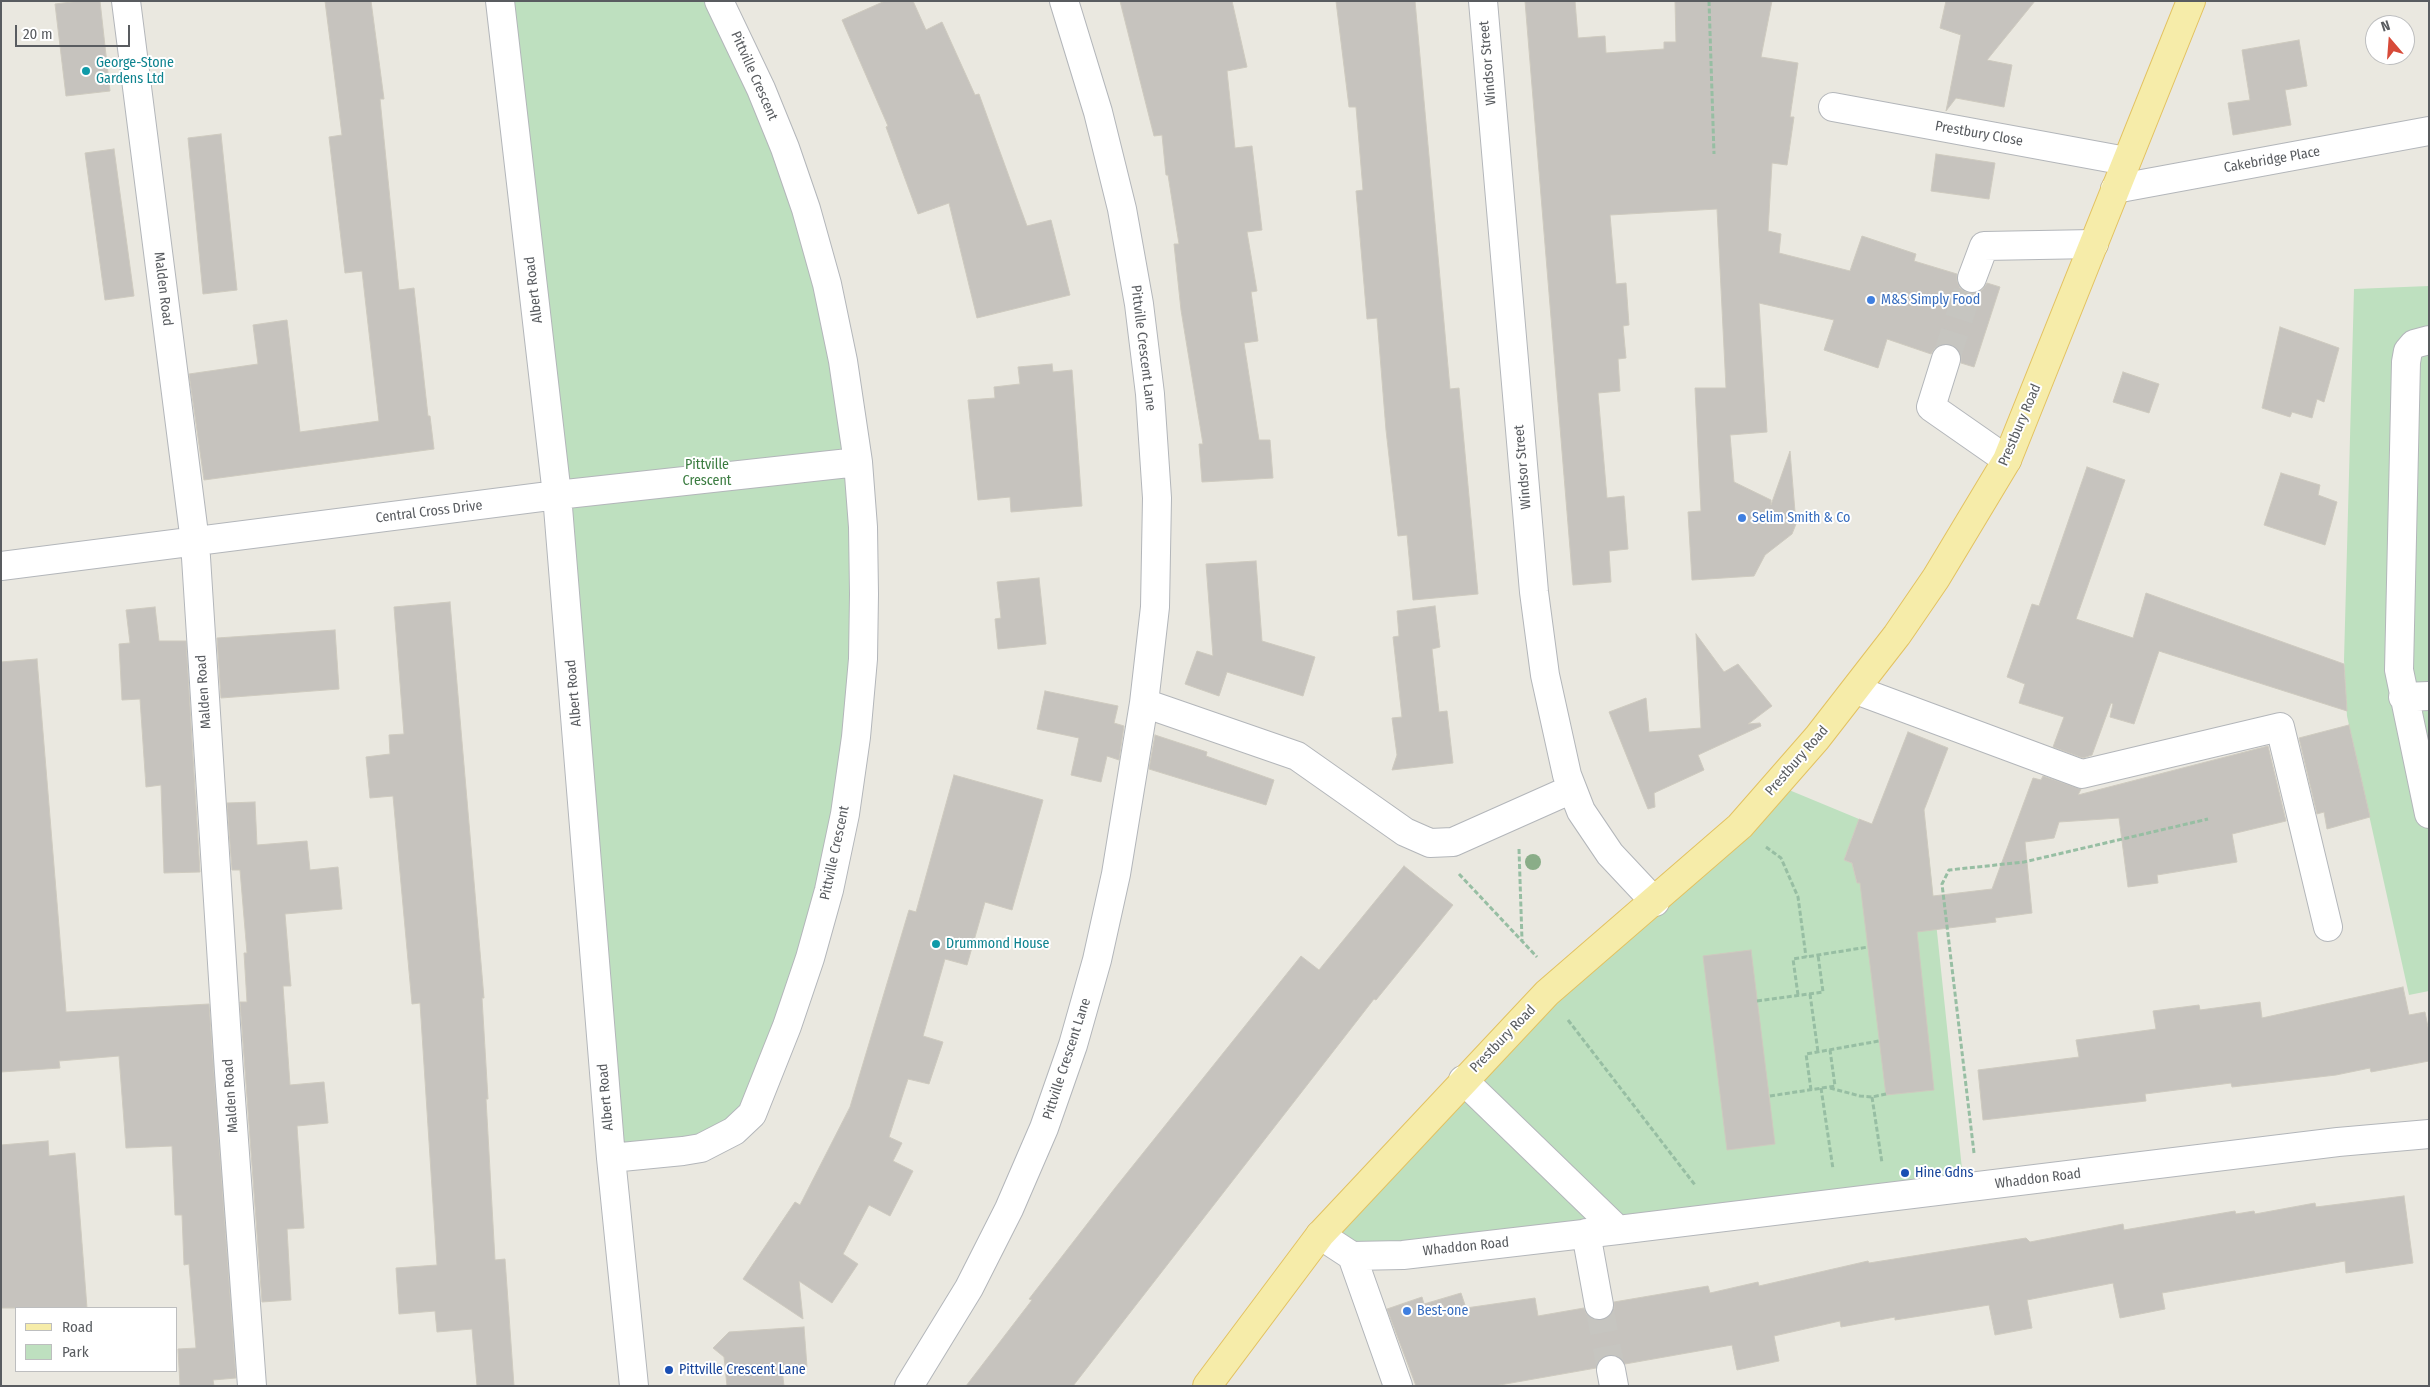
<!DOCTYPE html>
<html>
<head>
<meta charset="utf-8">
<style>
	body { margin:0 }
	#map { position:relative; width:2430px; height:1387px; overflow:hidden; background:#eae8e0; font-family:"Fira Sans Condensed",sans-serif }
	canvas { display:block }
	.frame { position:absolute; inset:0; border:2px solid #595c60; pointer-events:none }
	.legend { position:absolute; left:15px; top:1307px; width:162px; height:65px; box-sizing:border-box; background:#fff; border:1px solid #bdbebf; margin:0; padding:6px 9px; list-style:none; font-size:15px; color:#595c60 }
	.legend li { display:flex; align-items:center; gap:10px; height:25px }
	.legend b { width:25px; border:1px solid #bdbebf }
	.north { position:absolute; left:2365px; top:15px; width:50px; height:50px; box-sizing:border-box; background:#fff; border:1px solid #bdbebf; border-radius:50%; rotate:342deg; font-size:14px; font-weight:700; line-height:20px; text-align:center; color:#595c60 }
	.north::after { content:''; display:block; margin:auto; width:18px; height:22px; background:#d74a39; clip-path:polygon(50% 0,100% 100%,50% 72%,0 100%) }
	.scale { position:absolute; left:15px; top:25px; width:115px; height:22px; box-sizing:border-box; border:2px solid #595c60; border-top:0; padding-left:6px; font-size:15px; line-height:18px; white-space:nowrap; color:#595c60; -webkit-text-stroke:4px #fff; paint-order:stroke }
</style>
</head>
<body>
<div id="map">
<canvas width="2430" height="1387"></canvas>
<div class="frame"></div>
<ul class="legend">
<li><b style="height:6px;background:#f6eca9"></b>Road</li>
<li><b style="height:14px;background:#bee0bf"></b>Park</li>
</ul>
<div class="north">N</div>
<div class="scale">20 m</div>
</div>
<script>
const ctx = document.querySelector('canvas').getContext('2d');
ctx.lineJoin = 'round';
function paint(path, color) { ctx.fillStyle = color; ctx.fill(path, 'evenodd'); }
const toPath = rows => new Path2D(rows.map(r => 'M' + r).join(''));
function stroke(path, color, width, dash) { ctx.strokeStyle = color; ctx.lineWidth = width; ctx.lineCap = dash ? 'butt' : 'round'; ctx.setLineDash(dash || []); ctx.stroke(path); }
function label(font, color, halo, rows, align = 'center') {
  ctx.font = font + ' "Fira Sans Condensed",sans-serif'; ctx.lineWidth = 4; ctx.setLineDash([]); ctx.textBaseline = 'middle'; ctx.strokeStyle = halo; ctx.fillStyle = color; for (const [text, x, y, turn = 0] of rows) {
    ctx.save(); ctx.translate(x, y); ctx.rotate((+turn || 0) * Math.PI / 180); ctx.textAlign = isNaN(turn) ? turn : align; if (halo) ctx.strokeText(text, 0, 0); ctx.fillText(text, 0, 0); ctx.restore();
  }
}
paint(toPath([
	[500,1,719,1,806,209,863,527,829,890,734,1131,611,1158],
	[2429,286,2429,991,2409,995,2347,716,2344,660,2354,289],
	[1777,785,1859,819,1844,860,1852,863,1857,883,1873,882,1929,856,1964,1188,1403,1255,1320,1235]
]), '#bee0bf');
const building = toPath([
	[80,1,100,1,110,91,66,96,55,4,80,1],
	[325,1,371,1,384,99,380,99,399,290,414,288,428,416,430,416,434,449,204,480,189,374,258,364,253,325,287,320,300,432,379,421,362,271,345,273,329,137,342,135,325,1],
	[885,1,913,1,926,30,942,22,975,95,979,94,1027,226,1051,220,1070,295,977,318,949,203,918,214,886,127,888,126,842,20,885,1],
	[1120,1,1232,1,1247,67,1227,71,1235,148,1252,146,1262,230,1247,232,1257,291,1251,292,1258,341,1244,343,1259,440,1270,440,1273,478,1202,482,1199,444,1203,444,1181,310,1174,244,1179,244,1168,175,1166,175,1162,135,1154,136,1120,1],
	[1336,1,1415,1,1450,389,1459,388,1478,594,1413,600,1407,535,1398,536,1386,430,1377,318,1367,319,1356,191,1363,190,1356,107,1349,107,1336,1],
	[1525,1,1575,1,1578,38,1605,36,1606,53,1664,49,1664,42,1676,42,1675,1,1772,1,1761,57,1798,63,1790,117,1794,117,1787,165,1772,163,1768,231,1781,234,1779,253,1850,271,1862,236,1916,254,1914,261,1957,274,1957,281,1960,288,1967,293,1975,293,1982,290,1987,283,2000,287,1974,367,1961,363,1961,355,1958,349,1951,344,1942,344,1936,347,1931,354,1887,339,1878,368,1824,350,1834,320,1759,303,1767,432,1730,435,1734,482,1771,500,1771,505,1790,451,1796,524,1792,534,1765,555,1754,576,1692,580,1688,512,1701,511,1695,388,1726,388,1717,209,1610,215,1616,284,1626,283,1629,325,1623,326,1626,358,1618,359,1620,391,1598,393,1607,498,1624,496,1628,549,1609,551,1611,582,1573,585,1525,1],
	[1946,1,2035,1,1987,60,2012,65,2004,107,1956,98,1946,111,1961,35,1940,28,1946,1],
	[2299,40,2307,86,2285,90,2291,125,2233,135,2228,103,2250,100,2242,50,2299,40],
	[221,134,237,290,203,294,188,138,221,134],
	[114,149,134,296,105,300,85,153,114,149],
	[1936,154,1995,163,1989,199,1931,191,1936,154],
	[2280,327,2339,348,2324,402,2317,399,2312,418,2292,412,2290,417,2262,408,2280,327],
	[1052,364,1053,372,1072,370,1082,506,1011,512,1010,497,978,500,968,400,995,398,994,387,1020,384,1018,367,1052,364],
	[2123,372,2159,384,2149,413,2113,402,2123,372],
	[2087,467,2125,480,2076,619,2133,638,2146,593,2344,664,2347,711,2159,651,2134,724,2110,717,2113,704,2111,703,2092,755,2083,758,2053,747,2064,717,2019,703,2025,684,2007,677,2032,604,2039,606,2087,467],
	[2281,473,2320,485,2318,495,2337,502,2325,545,2264,525,2281,473],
	[1256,561,1262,641,1315,657,1303,696,1227,672,1219,696,1185,684,1197,651,1213,656,1206,564,1256,561],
	[1039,578,1046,644,998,649,995,619,1001,618,997,582,1039,578],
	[450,602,484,998,482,998,488,1099,486,1099,495,1260,505,1259,514,1386,477,1386,472,1329,437,1332,435,1311,399,1314,396,1268,437,1265,420,1003,412,1004,393,796,370,798,366,757,390,754,389,735,404,734,394,607,450,602],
	[1435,606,1440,647,1432,649,1439,712,1447,711,1453,763,1392,770,1397,755,1392,718,1402,717,1393,637,1399,636,1397,611,1435,606],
	[155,607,159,641,186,641,200,872,164,873,161,785,146,787,140,699,122,700,119,644,130,643,126,610,155,607],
	[335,630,339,689,221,698,217,638,335,630],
	[1696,634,1724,672,1738,664,1772,706,1748,724,1760,723,1761,726,1698,755,1704,770,1654,793,1655,807,1648,809,1609,712,1646,698,1649,732,1701,728,1696,634],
	[37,659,66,1012,209,1004,236,1378,213,1380,214,1386,180,1386,178,1349,196,1348,189,1264,184,1265,182,1215,175,1215,172,1146,126,1148,119,1056,59,1061,60,1068,1,1072,1,662,37,659],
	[1045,691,1118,706,1114,723,1124,726,1119,760,1107,756,1101,782,1071,775,1079,738,1037,729,1045,691],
	[2349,725,2370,817,2327,829,2324,812,2317,814,2299,738,2349,725],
	[1908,732,1948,748,1924,810,1933,896,1992,889,2033,778,2041,780,2043,776,2081,789,2078,795,2268,746,2286,821,2232,834,2237,862,2157,875,2158,883,2128,887,2119,818,2059,822,2054,838,2025,842,2032,913,1995,918,1996,922,1917,932,1934,1090,1886,1095,1860,883,1857,883,1852,863,1844,860,1859,819,1872,824,1908,732],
	[1155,735,1207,752,1206,756,1274,780,1266,805,1149,769,1155,735],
	[954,775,1043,800,1012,910,985,902,967,965,945,959,923,1036,943,1042,929,1084,908,1079,889,1137,902,1143,893,1161,913,1171,890,1216,869,1205,843,1254,858,1264,832,1303,799,1281,803,1319,743,1279,795,1202,800,1205,850,1107,909,910,916,912,954,775],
	[255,802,257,845,307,841,310,870,338,867,342,909,285,914,291,986,283,986,290,1085,324,1082,328,1123,297,1126,304,1228,287,1229,291,1300,262,1302,240,1002,247,1002,244,953,247,953,240,870,232,870,227,803,255,802],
	[1404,866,1453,905,1376,1000,1374,999,1073,1386,966,1386,1032,1300,1029,1299,1115,1188,1301,956,1319,970,1404,866],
	[1751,950,1775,1144,1727,1150,1703,956,1751,950],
	[2403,987,2409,1015,2425,1012,2429,1032,2429,1061,2371,1072,2370,1068,2336,1075,2232,1087,2231,1083,2145,1094,2146,1101,1983,1120,1978,1070,2079,1057,2076,1040,2156,1029,2153,1011,2199,1005,2200,1010,2260,1002,2262,1018,2403,987],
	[48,1141,49,1156,75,1153,87,1308,1,1308,1,1145,48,1141],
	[2404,1196,2413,1263,2346,1273,2345,1261,2162,1293,2165,1309,2120,1318,2113,1283,2027,1300,2032,1328,1995,1335,1989,1305,1895,1320,1895,1317,1841,1327,1840,1321,1774,1336,1779,1361,1737,1370,1732,1345,1625,1364,1617,1355,1609,1355,1600,1358,1596,1368,1494,1386,1416,1386,1387,1309,1422,1297,1424,1304,1461,1293,1466,1308,1535,1298,1538,1316,1584,1308,1587,1315,1594,1320,1601,1320,1609,1317,1614,1310,1614,1302,1708,1286,1710,1293,1758,1282,1759,1286,1868,1261,1869,1263,2026,1238,2030,1242,2123,1224,2124,1230,2235,1211,2236,1214,2254,1211,2255,1214,2315,1203,2316,1207,2404,1196],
	[804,1327,807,1367,782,1369,784,1386,727,1386,724,1357,713,1348,729,1332,804,1327]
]);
paint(building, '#c6c3be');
stroke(building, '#cecabf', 1);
stroke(toPath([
	[1946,359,1972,278],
	[1599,1305,1611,1370]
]), '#c6c5c0', 28, [28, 14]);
const minor = toPath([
	[126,1,195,542,229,1072,252,1386],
	[500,1,557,495,611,1158,634,1386],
	[1483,1,1534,592,1545,675,1567,775,1581,811,1610,854,1655,902],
	[1833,107,2126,161],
	[2115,189,2429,131],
	[1972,278,1984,246,2094,244],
	[2429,340,2414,344,2408,351,2406,362,2399,670,2429,814],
	[1946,359,1931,407,2007,460],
	[1,566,557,495,858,462],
	[1856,690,2082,774,2280,727,2328,927],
	[2403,697,2429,696],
	[1144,703,1297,756,1405,832,1430,843,1453,842,1572,789],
	[1463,1080,1618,1230],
	[611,1158,683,1151,701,1148,734,1131,752,1114,787,1026,810,958,829,890,845,814,856,737,863,659,864,594,863,527,858,462,843,361,827,284,806,209,785,148,761,89,719,1],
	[1586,1233,1599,1305],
	[1320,1235,1352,1256,1403,1255,1618,1230,2338,1142,2429,1134],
	[1352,1256,1398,1386],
	[1611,1370,1614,1386],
	[909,1386,969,1288,1009,1209,1044,1128,1073,1045,1097,960,1116,874,1144,703,1155,607,1157,498,1150,394,1139,304,1122,209,1098,112,1064,1]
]);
const major = toPath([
	[1207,1386,1320,1235,1547,993,1740,826,1817,738,1897,635,1936,578,2007,460,2191,1]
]);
stroke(minor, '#b3b6ba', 30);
stroke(major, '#e3c261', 30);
stroke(toPath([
	[1709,1,1714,154],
	[1766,847,1781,858,1798,897,1806,957],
	[1519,849,1522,940],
	[1459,874,1537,957],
	[1810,994,1818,1052],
	[1798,995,1793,959,1868,947],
	[1757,1001,1823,992,1818,955],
	[1568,1020,1695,1185],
	[1821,1088,1833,1169],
	[1830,1088,1860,1096,1872,1097,1886,1094],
	[1811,1090,1806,1054,1879,1041],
	[1770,1096,1835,1086,1830,1050],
	[1872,1097,1882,1163],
	[1974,1153,1942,884,1949,870,2024,862,2208,819]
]), '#97bea3', 3, [5, 2.5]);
stroke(minor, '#fff', 28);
stroke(major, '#f6eca9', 28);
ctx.fillStyle = '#8aad88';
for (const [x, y] of [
	[1533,862]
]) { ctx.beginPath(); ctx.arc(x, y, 8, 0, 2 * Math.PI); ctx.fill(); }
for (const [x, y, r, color] of [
	[86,71,5,"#0f9aa8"],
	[1871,300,5,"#3f7fe0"],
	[1742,518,5,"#3f7fe0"],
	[936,944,5,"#0f9aa8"],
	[1905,1173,5,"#1a4fb4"],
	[1407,1311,5,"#3f7fe0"],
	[669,1370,5,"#1a4fb4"]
]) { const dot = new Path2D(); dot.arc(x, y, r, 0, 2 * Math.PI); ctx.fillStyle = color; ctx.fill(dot); stroke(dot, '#fff', 2); }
label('14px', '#0d838f', '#fff', [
	["George-Stone",96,63],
	["Gardens Ltd",96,79],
	["Drummond House",946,944]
], 'left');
label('14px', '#595c60', '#fff', [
	["Windsor Street",1488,63,-95],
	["Pittville Crescent",754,76,66],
	["Prestbury Close",1979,134,10],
	["Cakebridge Place",2272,160,-10],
	["Malden Road",163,289,83],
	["Albert Road",534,290,-97],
	["Pittville Crescent Lane",1143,348,83],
	["Prestbury Road",2020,425,-67],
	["Windsor Street",1523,467,-95],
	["Central Cross Drive",429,512,-7],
	["Malden Road",204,692,-94],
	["Albert Road",574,693,-95],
	["Prestbury Road",1797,761,-49],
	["Pittville Crescent",835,853,-78],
	["Prestbury Road",1503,1039,-46],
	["Pittville Crescent Lane",1067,1059,-72],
	["Malden Road",231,1096,-94],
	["Albert Road",606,1097,-95],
	["Whaddon Road",2038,1179,-7],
	["Whaddon Road",1466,1247,-6]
]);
label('14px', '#366cbe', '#fff', [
	["M&S Simply Food",1881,300],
	["Selim Smith & Co",1752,518],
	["Best-one",1417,1311]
], 'left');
label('14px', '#3b7c40', '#fff', [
	["Pittville",707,465],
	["Crescent",707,481]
]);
label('14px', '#164399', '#fff', [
	["Hine Gdns",1915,1173],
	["Pittville Crescent Lane",679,1370]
], 'left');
</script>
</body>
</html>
